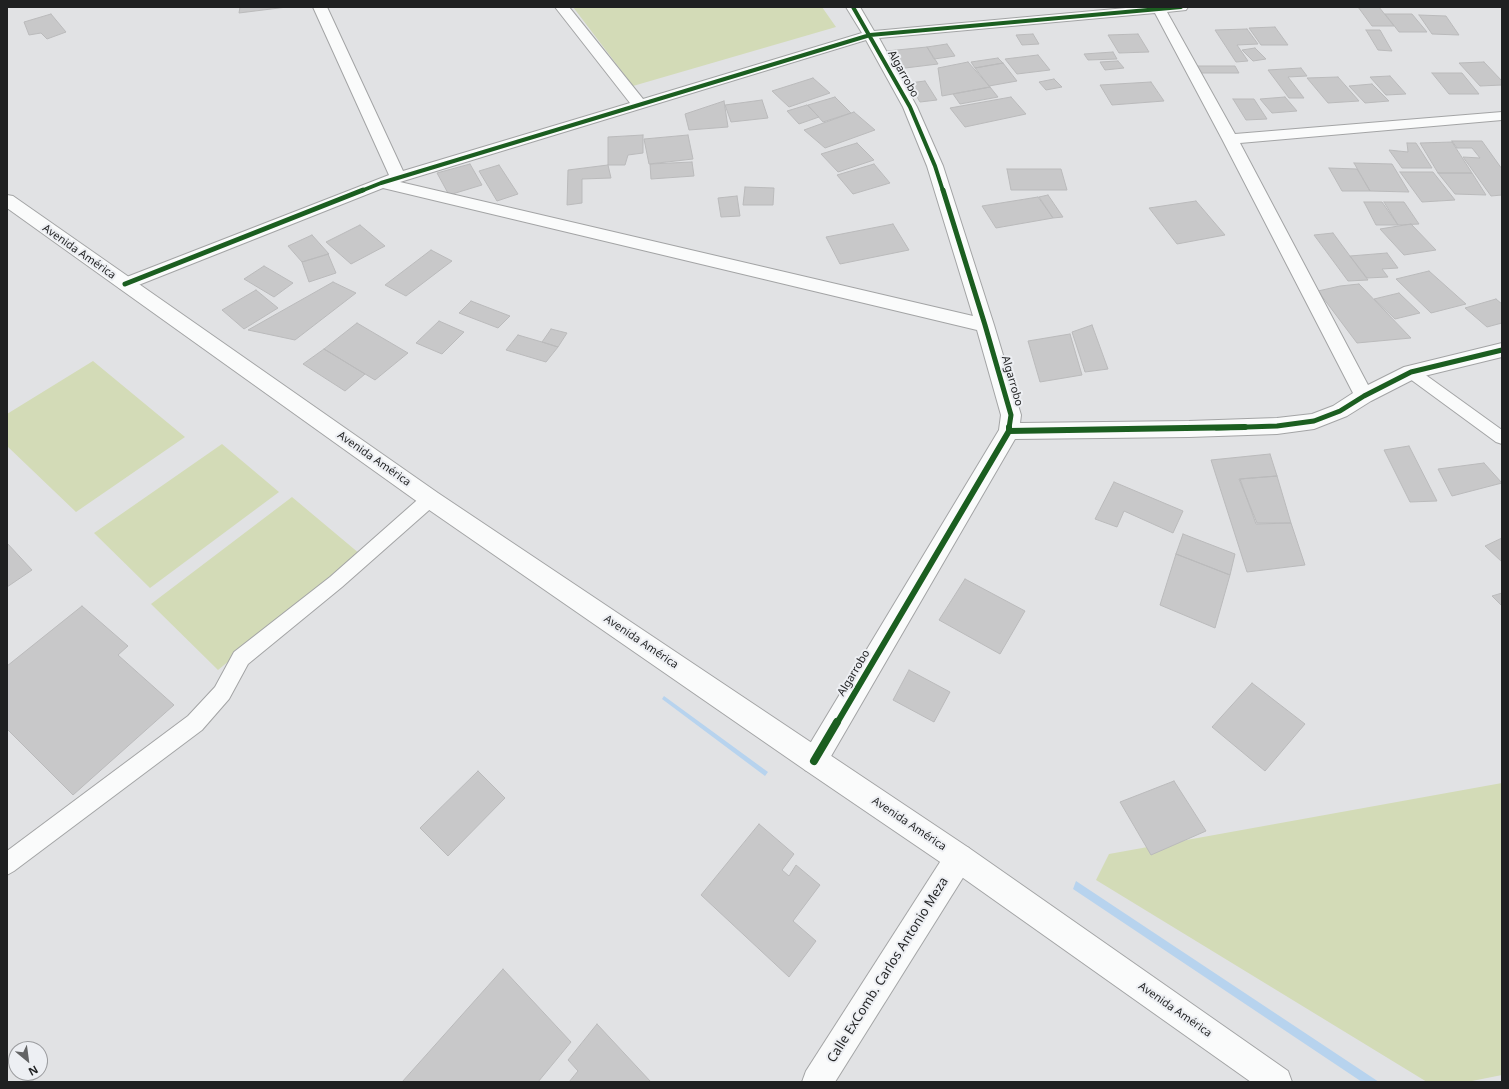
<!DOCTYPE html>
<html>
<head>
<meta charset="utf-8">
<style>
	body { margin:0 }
	#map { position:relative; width:1509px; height:1089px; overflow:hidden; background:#e1e2e4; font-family:"Noto Sans",sans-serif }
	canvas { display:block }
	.frame { position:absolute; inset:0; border:8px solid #1f2021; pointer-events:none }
	.north { position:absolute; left:8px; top:1041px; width:40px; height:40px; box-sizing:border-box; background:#edeff3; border:1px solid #9b9c9f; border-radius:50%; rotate:151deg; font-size:11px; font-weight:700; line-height:16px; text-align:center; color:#1f2021 }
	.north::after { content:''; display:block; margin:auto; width:14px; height:18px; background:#636465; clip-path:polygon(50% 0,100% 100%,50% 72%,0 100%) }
</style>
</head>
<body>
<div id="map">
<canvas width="1509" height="1089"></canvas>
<div class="frame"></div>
<div class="north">N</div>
</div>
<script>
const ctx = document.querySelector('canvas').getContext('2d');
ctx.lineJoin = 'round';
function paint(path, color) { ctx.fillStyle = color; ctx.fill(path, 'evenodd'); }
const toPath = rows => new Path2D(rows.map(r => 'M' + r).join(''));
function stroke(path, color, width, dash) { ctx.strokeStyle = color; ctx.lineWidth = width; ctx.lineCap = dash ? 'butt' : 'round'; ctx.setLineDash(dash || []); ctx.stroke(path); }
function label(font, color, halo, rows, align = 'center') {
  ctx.font = font + ' "Noto Sans",sans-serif'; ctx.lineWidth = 4; ctx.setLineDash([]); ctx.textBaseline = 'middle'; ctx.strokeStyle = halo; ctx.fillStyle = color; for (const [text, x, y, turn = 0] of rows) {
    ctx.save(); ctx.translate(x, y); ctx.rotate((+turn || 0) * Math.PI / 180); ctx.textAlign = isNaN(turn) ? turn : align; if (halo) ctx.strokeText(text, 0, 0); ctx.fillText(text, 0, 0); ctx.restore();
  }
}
paint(toPath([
	[573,7,822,7,836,27,633,86],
	[93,361,185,437,76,512,7,446,7,414],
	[222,444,279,492,150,588,94,533],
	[292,497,360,554,218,670,151,604],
	[1502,783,1502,1075,1467,1082,1427,1082,1096,880,1109,854]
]), '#d3dbb7');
paint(toPath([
	[664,696,768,772,765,776,662,699],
	[1076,881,1379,1082,1362,1082,1073,889]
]), '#b7d3ee');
const building = toPath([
	[240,7,287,7,239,13,240,7],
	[1358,7,1379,7,1394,26,1372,26,1358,7],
	[51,14,66,32,47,39,41,33,29,35,24,22,51,14],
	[1385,14,1412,14,1427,32,1399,32,1385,14],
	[1419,15,1446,16,1459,35,1432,34,1419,15],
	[1275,27,1288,45,1261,45,1249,28,1275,27],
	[1247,29,1258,44,1237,45,1248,61,1236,62,1215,30,1247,29],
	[1366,30,1380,30,1392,51,1378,50,1366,30],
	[1033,34,1039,44,1022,45,1016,35,1033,34],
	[1138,34,1149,52,1119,53,1108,35,1138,34],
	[947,44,955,56,934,59,927,47,947,44],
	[927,47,938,64,897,69,887,51,927,47],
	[1255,48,1266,59,1253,61,1242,50,1255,48],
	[1113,52,1117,59,1088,60,1084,54,1113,52],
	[1038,55,1050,70,1017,74,1005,59,1038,55],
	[998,58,1003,63,975,68,971,62,998,58],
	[1118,61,1124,68,1105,70,1100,62,1118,61],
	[968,62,990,87,942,96,938,68,968,62],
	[1484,62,1502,81,1502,85,1480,86,1459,63,1484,62],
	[1003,63,1017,81,989,86,975,68,1003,63],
	[1196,66,1235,66,1239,73,1200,73,1196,66],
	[1301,68,1307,76,1288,77,1304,98,1289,98,1268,70,1301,68],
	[1432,73,1462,73,1479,94,1449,94,1432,73],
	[1390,76,1406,94,1386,95,1370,77,1390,76],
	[1338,77,1359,101,1328,103,1307,78,1338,77],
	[813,78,830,93,789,107,772,91,813,78],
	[1054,79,1062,87,1046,90,1039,82,1054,79],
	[925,81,937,100,920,102,909,83,925,81],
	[1151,82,1164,101,1112,105,1100,85,1151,82],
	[1372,84,1389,101,1365,103,1349,86,1372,84],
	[990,87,998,97,960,104,953,94,990,87],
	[835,97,851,113,823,122,808,105,835,97],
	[1011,97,1026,114,965,127,950,108,1011,97],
	[1285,97,1297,111,1272,113,1260,99,1285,97],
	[1233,99,1254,99,1267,119,1246,120,1233,99],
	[762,100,768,118,731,122,725,105,762,100],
	[724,101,728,127,689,130,685,114,724,101],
	[807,105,819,117,799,124,787,111,807,105],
	[854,112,875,130,825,148,804,130,854,112],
	[643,135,643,153,628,155,625,165,608,165,608,137,643,135],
	[688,135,693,159,649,164,644,139,688,135],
	[1452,141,1482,141,1502,169,1502,195,1491,196,1463,157,1480,158,1472,148,1457,148,1452,141],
	[1452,142,1472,173,1438,173,1420,143,1452,142],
	[857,143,874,160,838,172,821,154,857,143],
	[1407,143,1416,143,1432,168,1402,168,1389,150,1408,152,1407,143],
	[692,162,694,176,651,179,650,164,692,162],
	[1354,163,1392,164,1409,192,1370,191,1354,163],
	[470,164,482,185,449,195,437,173,470,164],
	[874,164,890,183,853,194,837,175,874,164],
	[499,165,518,194,497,201,479,171,499,165],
	[608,165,611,178,582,179,582,203,567,205,568,170,608,165],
	[1329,168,1357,169,1370,191,1342,191,1329,168],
	[1007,169,1061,169,1067,190,1011,190,1007,169],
	[1400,172,1433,172,1455,200,1422,202,1400,172],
	[1438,173,1472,173,1486,195,1455,194,1438,173],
	[745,187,774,188,773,205,743,205,745,187],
	[1048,195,1063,217,1053,218,1039,197,1048,195],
	[737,196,740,216,721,217,718,198,737,196],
	[1038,197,1053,218,996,228,982,206,1038,197],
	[1196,201,1225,235,1177,244,1149,208,1196,201],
	[1364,202,1382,202,1398,225,1376,225,1364,202],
	[1384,202,1404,202,1419,224,1398,225,1384,202],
	[893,224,909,250,840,264,826,237,893,224],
	[1411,224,1436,250,1404,255,1380,229,1411,224],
	[360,225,385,246,351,264,326,242,360,225],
	[1333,233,1361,271,1368,280,1348,281,1314,235,1333,233],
	[312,235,329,254,302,262,288,246,312,235],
	[431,250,452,261,406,296,385,285,431,250],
	[1387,253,1398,268,1382,269,1388,277,1367,278,1350,256,1387,253],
	[328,254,336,273,309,282,302,262,328,254],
	[264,266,293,283,274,297,244,279,264,266],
	[1429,271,1466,304,1431,313,1396,279,1429,271],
	[333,282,356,293,295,340,248,330,333,282],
	[1359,284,1411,338,1357,343,1318,291,1340,286,1359,284],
	[256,290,278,308,244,329,222,310,256,290],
	[1399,293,1420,313,1395,319,1374,299,1399,293],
	[1496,299,1502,304,1502,323,1487,327,1465,308,1496,299],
	[471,301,510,316,498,328,459,313,471,301],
	[439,321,464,332,442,354,416,343,439,321],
	[357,323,408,353,375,380,324,349,357,323],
	[1092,325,1108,369,1085,372,1072,332,1092,325],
	[551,329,567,333,558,347,542,342,551,329],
	[1070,334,1082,375,1040,382,1028,341,1070,334],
	[518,335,542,342,558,347,546,362,506,350,518,335],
	[324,349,365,374,345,391,303,364,324,349],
	[1409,446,1437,501,1410,502,1384,450,1409,446],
	[1270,454,1277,476,1239,479,1257,523,1291,523,1305,565,1247,572,1211,460,1270,454],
	[1484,463,1502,483,1452,496,1438,469,1484,463],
	[1277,476,1291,523,1256,524,1240,479,1277,476],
	[1114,482,1183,511,1173,533,1124,511,1117,527,1095,519,1114,482],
	[1183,534,1235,554,1230,575,1176,554,1183,534],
	[1502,538,1502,562,1485,546,1502,538],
	[7,543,32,570,7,587,7,543],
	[1176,554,1230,575,1215,628,1160,605,1176,554],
	[965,579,1025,611,1000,654,939,620,965,579],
	[1502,593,1502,606,1492,596,1502,593],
	[82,606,128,646,118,655,174,705,73,795,7,729,7,666,82,606],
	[909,670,950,692,934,722,893,700,909,670],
	[1252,683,1305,724,1265,771,1212,727,1252,683],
	[478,771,505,798,448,856,420,828,478,771],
	[1174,781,1206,831,1151,855,1120,802,1174,781],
	[759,824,794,854,782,870,789,876,796,865,820,885,793,921,816,941,789,977,701,895,759,824],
	[503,969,571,1042,538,1082,402,1082,503,969],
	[597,1024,651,1082,569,1082,578,1071,568,1060,597,1024]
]);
paint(building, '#c8c8c9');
stroke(building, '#bababb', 1);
const service = toPath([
	[1411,367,1416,368,1502,430,1502,444,1496,442,1406,376,1404,372,1406,368,1411,367],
	[430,492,436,494,438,499,436,504,342,587,248,664,229,699,202,730,14,871,7,875,7,851,188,716,215,687,234,652,330,577,424,494,430,492]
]);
const minor = toPath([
	[313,7,327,7,403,171,630,103,555,7,569,7,643,99,862,33,846,7,860,7,874,31,1137,7,1188,7,1186,10,1167,12,1235,134,1502,112,1502,120,1240,143,1368,385,1404,367,1502,343,1502,357,1416,378,1371,401,1347,416,1314,429,1277,434,1189,437,1015,439,823,770,814,774,805,770,801,761,805,752,999,430,1001,415,977,330,383,188,131,288,125,290,119,288,116,284,119,280,389,175,313,7],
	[1155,13,1222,139,1353,393,1333,406,1312,414,1277,418,1189,421,1020,423,1021,415,994,325,943,166,917,107,879,38,1155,13],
	[866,40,903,107,927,166,973,316,400,182,866,40]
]);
const tertiary = toPath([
	[959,844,969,848,973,858,969,868,835,1082,802,1082,806,1071,949,848,959,844]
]);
const secondary = toPath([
	[7,195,13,196,438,493,969,848,1288,1071,1292,1082,1251,1082,949,868,805,770,422,505,7,208,7,195]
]);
stroke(service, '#a3a4a5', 2);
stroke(minor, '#a3a4a5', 2);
stroke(tertiary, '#a3a4a5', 2);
stroke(secondary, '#a3a4a5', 2);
paint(service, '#fafbfb');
paint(minor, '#fafbfb');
paint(tertiary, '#fafbfb');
paint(secondary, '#fafbfb');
stroke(toPath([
	[853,7,910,107,935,166,943,191],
	[361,191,381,183,870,35,1181,7]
]), '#1b5e20', 4);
stroke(toPath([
	[943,190,985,325,1011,415,1009,428],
	[125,284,363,190],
	[1216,428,1277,426,1314,421,1340,411,1364,396,1411,372,1502,350]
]), '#1b5e20', 5);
stroke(toPath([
	[1009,431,1245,427],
	[837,723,1009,431,1009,427]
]), '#1b5e20', 6);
stroke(toPath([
	[814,761,837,722]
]), '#1b5e20', 8);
label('11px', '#1f2021', '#edeff3', [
	["Algarrobo",903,74,61],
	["Avenida América",79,252,35],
	["Algarrobo",1012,381,74],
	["Avenida América",374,459,35],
	["Avenida América",641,642,34],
	["Algarrobo",854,673,-59],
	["Avenida América",909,824,34],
	["Avenida América",1175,1010,35]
]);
label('13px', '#1f2021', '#edeff3', [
	["Calle ExComb. Carlos Antonio Meza",888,970,-58]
]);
</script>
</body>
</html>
